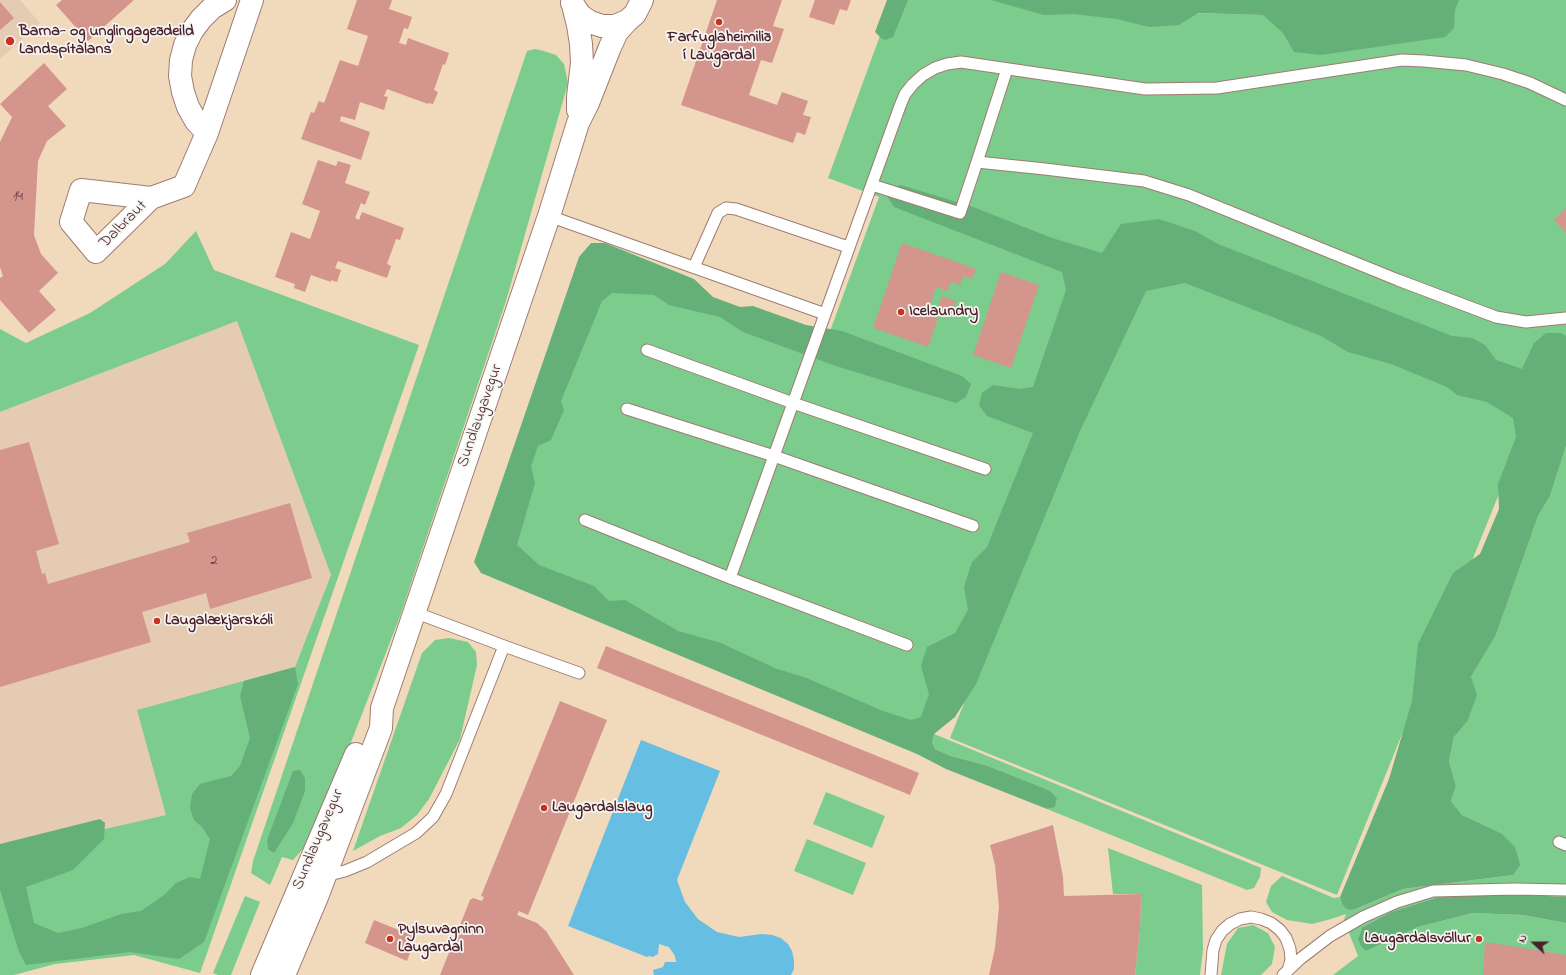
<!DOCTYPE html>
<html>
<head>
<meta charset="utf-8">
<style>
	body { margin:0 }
	#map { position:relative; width:1566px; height:975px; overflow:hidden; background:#f1dabb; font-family:"Indie Flower",sans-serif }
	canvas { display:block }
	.north { position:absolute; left:1514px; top:923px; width:40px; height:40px; -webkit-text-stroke:3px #f6f6f2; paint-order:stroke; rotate:291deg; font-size:11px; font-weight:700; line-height:16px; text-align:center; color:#4a1f2b }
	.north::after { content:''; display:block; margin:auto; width:14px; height:18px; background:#4a1f2b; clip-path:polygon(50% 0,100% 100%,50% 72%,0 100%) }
</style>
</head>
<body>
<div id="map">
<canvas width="1566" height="975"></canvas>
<div class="north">N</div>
</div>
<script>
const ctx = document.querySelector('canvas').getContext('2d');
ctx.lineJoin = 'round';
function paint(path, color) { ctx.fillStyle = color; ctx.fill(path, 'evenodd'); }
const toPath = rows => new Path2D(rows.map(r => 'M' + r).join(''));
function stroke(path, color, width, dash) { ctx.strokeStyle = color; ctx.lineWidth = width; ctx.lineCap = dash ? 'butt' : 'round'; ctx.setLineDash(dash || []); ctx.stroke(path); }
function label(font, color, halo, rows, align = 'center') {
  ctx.font = font + ' "Indie Flower",sans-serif'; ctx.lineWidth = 3.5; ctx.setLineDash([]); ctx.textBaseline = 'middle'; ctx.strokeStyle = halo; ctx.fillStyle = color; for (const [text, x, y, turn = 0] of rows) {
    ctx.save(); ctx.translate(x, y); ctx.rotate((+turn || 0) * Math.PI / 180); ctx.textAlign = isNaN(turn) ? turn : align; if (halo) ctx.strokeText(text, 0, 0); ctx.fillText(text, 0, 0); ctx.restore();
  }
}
paint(toPath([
	[0,0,20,0,40,23,0,59],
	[237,321,331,575,295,667,166,815,0,853,0,412]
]), '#e6cbb3');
paint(toPath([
	[893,0,1042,0,1105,11,1272,15,1350,0,1566,0,1566,397,1138,241,934,734,1261,868,1260,877,1254,888,1247,890,1047,809,1055,806,1057,798,985,765,951,756,935,749,932,742,933,734,487,560,594,260,825,345,879,197,828,178],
	[535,49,544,51,556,55,564,64,568,83,506,301,399,619,334,786,309,842,293,860,282,857,270,885,251,873,253,861,527,51],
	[196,231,214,270,419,345,200,973,134,955,55,964,14,975,0,975,0,853,166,815,137,710,295,667,331,575,237,321,0,412,0,329,26,343,90,313,165,264],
	[1143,260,1530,417,1337,895,950,738],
	[1566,446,1566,897,1506,894,1439,897,1391,912,1363,927,1366,951,1418,927,1473,913,1523,915,1566,923,1566,975,1333,975,1358,956,1344,920,1346,914,1331,919,1312,924,1287,920,1272,912,1266,902,1271,886,1282,876,1334,898,1340,897,1342,904,1353,910,1403,889,1513,875,1501,833,1462,815,1451,801,1456,786,1449,761,1454,737,1467,722,1471,677,1496,635,1538,516,1550,496],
	[449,638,468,642,476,652,477,665,460,739,429,799,417,815,401,828,380,836,353,851,422,653,435,640],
	[826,792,885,816,872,848,813,824],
	[807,839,866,863,853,895,794,871],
	[1108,848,1202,885,1203,950,1200,975,1135,975,1140,930,1141,894,1113,894],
	[245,896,260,902,231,975,218,975,213,973],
	[1253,925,1268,933,1275,947,1272,964,1261,975,1221,975,1227,944,1238,928]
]), '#7bcc8d');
paint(toPath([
	[887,0,908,0,893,37,885,40,881,38,875,32],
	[991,0,1459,0,1455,10,1454,28,1445,37,1321,55,1294,52,1283,33,1263,15,1198,13,1179,25,1149,27,1117,19,1073,14,1044,15],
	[901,185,973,207,1052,238,1102,253,1121,224,1159,219,1195,231,1218,244,1452,336,1472,338,1485,345,1496,360,1522,369,1534,343,1546,333,1561,333,1566,336,1566,446,1550,496,1538,516,1496,635,1471,677,1477,695,1467,722,1454,737,1449,761,1456,786,1451,801,1462,815,1501,833,1515,847,1520,865,1513,875,1403,889,1353,910,1347,909,1342,904,1340,897,1389,779,1412,701,1418,644,1453,573,1480,554,1499,509,1498,484,1516,437,1513,418,1487,402,1457,395,1447,387,1391,364,1348,352,1321,336,1185,283,1146,291,1080,431,976,684,955,717,934,734,932,742,935,749,951,756,985,765,1050,791,1057,798,1055,807,1047,809,946,769,917,754,481,573,474,562,579,257,591,243,605,243,694,279,713,297,740,307,753,306,806,325,842,331,962,376,971,384,966,397,956,403,836,366,743,332,720,317,669,305,654,295,612,293,602,301,561,401,564,410,551,440,538,446,531,466,535,483,517,545,539,565,594,586,609,601,625,600,678,631,721,643,777,669,804,677,883,711,911,720,921,717,929,694,921,666,927,647,955,633,968,610,964,587,972,562,987,547,1033,433,987,416,979,405,982,393,993,385,1020,389,1033,387,1066,290,1062,272,894,207,887,196,892,187],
	[295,667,298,684,204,942,179,959,130,952,26,965,19,952,0,890,0,844,100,819,105,823,104,839,73,870,26,887,34,923,58,933,82,928,121,914,141,911,164,895,176,883,190,877,200,879,210,839,202,827,194,820,190,808,192,794,200,784,231,776,240,766,250,738,240,696,244,681],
	[300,770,305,778,305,791,293,823,274,853,268,849,267,840,293,771],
	[1506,894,1566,897,1566,923,1523,915,1473,913,1418,927,1366,951,1361,946,1358,939,1363,927,1391,912,1439,897]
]), '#64b078');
paint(toPath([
	[641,740,720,771,677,880,685,902,698,919,717,932,739,937,762,934,772,935,781,938,788,944,792,951,794,960,794,969,791,975,654,975,653,970,663,967,665,962,676,962,675,956,669,947,659,944,658,954,653,957,648,956,647,957,568,926]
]), '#66bfe3');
paint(toPath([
	[62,0,134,0,88,41,56,5],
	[357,0,392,0,389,9,412,17,408,29,404,28,399,43,406,45,408,38,449,53,445,65,443,64,434,90,438,92,433,104,428,103,428,104,387,89,384,96,388,97,384,110,360,102,355,120,341,116,340,121,370,132,361,160,301,139,311,112,314,113,319,101,324,103,340,60,358,66,368,36,347,29],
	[717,0,782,0,773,26,784,29,772,63,761,60,749,95,777,105,782,92,808,101,803,115,811,117,805,135,797,132,793,143,681,105],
	[815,0,851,0,847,11,840,9,834,25,809,17],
	[0,2,14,18,0,30],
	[44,63,67,89,48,106,66,126,47,141,38,161,34,235,41,254,58,273,39,291,56,310,29,333,0,300,0,278,3,276,0,267,0,142,12,117,0,104],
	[318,160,336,166,338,161,351,165,345,183,370,192,365,205,361,203,355,218,359,220,362,212,404,228,400,240,396,239,387,264,391,266,387,278,338,261,335,268,341,270,337,282,331,280,331,282,311,275,305,292,294,288,295,284,275,277,291,232,310,239,320,211,302,204],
	[1566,208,1566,233,1554,220],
	[902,243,976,269,972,279,963,276,960,285,951,282,948,291,936,287,927,315,938,318,928,347,873,328],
	[1001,272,1039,285,1011,368,973,355],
	[942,296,956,301,951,316,937,311],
	[29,442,59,544,36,551,42,574,45,573,48,584,190,542,187,533,290,503,312,578,210,609,206,593,142,612,151,642,0,687,0,450],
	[606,646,919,773,910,795,597,668],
	[560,701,607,720,528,915,519,911,517,915,537,923,546,931,574,975,440,975,470,900,473,898,482,901,484,897,481,896],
	[1053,825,1063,877,1064,896,1141,894,1140,930,1135,975,989,975,995,948,999,907,995,865,990,845],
	[374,920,416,937,407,961,365,943],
	[1485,942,1566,955,1566,975,1483,975]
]), '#d3958c');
const lane = toPath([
	[977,162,1007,69],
	[872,185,960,213,977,162,1045,169,1144,181,1189,195,1398,280,1496,317,1526,322,1566,318],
	[549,216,825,314],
	[694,267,718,213,726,208,736,209,848,247],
	[647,350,793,403,985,469],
	[627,409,774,456,973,526],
	[585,520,730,578,907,645],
	[730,578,900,106,905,94,913,84,923,75,935,68,947,64,961,62,1145,89,1217,88,1402,60,1424,61,1466,65,1503,74,1530,83,1566,100],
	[504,646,579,673],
	[1559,842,1566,845],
	[325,876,345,871,367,862,416,833,433,817,446,794,504,646,414,612],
	[1211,975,1213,950,1216,940,1222,931,1230,924,1240,919,1251,917,1261,919,1271,923,1280,930,1286,938,1290,949,1291,960,1288,970],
	[1283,975,1300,959,1330,936,1363,917,1397,902,1433,891,1515,889,1566,890]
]);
const street = toPath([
	[207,133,196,121,188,107,183,92,180,76,181,60,185,45,192,31,201,19,212,8,225,0],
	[151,198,81,190,71,222,96,252,151,198,184,186,207,133,252,0]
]);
const secondary = toPath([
	[572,3,580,15,590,22,602,26,615,26,627,21,635,14,642,0],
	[573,5,578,25,581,44,582,63,578,97,578,110],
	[262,975,356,754],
	[284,975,317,897,381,728,382,708,549,216,578,123,588,103,610,47,617,32,627,21]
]);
stroke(lane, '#9e7c73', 13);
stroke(street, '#9e7c73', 24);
stroke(secondary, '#9e7c73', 24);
stroke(lane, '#fff', 11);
stroke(street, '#fff', 22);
stroke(secondary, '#fff', 22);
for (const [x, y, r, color] of [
	[719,22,4,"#c8321e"],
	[10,41,5,"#c8321e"],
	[901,312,4,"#c8321e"],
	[157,621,4,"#c8321e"],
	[544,808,4,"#c8321e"],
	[390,939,4,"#c8321e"],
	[1479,939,4,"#c8321e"]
]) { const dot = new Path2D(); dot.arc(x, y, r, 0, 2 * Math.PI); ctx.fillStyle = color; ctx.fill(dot); stroke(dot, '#f6f6f2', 1.5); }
label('14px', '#6c3c43', null, [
	["14",18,198],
	["2",214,562]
]);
label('bold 16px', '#4a1f2b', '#f6f6f2', [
	["Barna- og unglingageðdeild",19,32],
	["Landspítalans",19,50],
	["Farfuglaheimilið",719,38,"center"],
	["í Laugardal",719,56,"center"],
	["Icelaundry",909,312],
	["Laugalækjarskóli",165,621],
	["Laugardalslaug",552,808],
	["Pylsuvagninn",398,930],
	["Laugardal",398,948],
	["Laugardalsvöllur",1471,939,"right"]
], 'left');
label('16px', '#4a1f2b', '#f6f6f2', [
	["Dalbraut",124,225,-45],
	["Sundlaugavegur",481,416,-71],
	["Sundlaugavegur",319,840,-67]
]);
</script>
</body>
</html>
